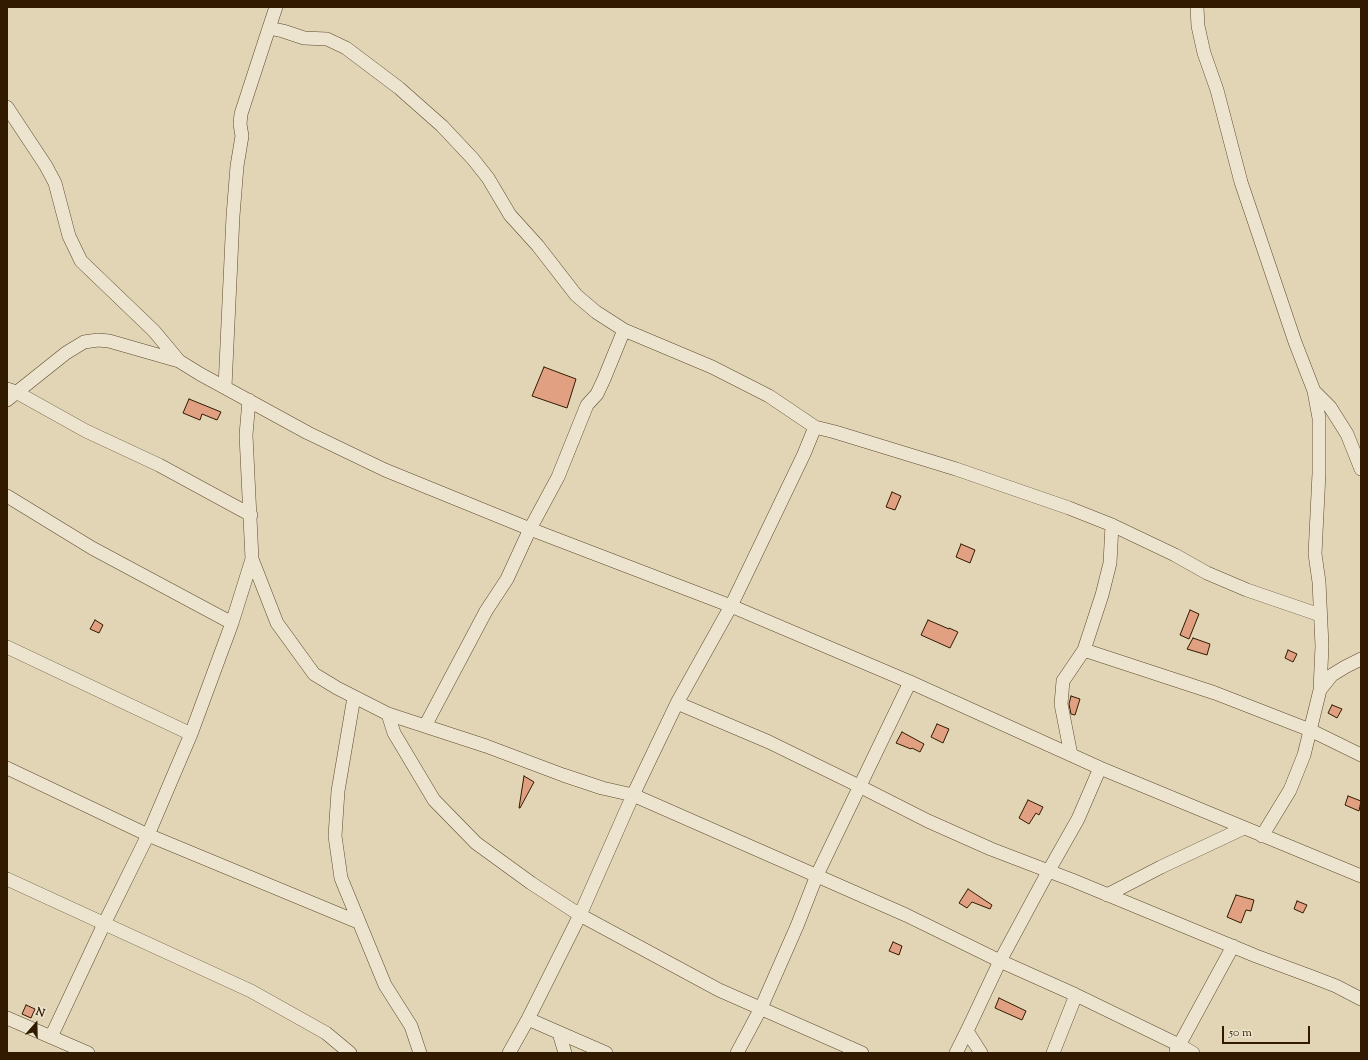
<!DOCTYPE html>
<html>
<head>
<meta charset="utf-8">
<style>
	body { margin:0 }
	#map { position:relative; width:1368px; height:1060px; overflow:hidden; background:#e1d5b5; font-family:"Sorts Mill Goudy",serif }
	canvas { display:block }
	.frame { position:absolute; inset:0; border:8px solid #321a00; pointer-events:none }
	.north { position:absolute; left:16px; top:1004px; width:40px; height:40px; -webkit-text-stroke:3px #ece4cf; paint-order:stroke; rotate:20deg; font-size:11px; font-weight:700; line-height:16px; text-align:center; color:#321a00 }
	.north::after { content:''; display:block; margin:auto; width:14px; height:18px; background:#321a00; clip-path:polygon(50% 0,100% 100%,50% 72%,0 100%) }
	.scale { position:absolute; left:1222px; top:1026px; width:88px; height:18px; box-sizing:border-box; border:2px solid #321a00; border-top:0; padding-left:5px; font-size:12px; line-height:14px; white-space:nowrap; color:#321a00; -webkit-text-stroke:3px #ece4cf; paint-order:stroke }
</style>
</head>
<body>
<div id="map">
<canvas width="1368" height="1060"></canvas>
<div class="frame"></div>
<div class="north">N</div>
<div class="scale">50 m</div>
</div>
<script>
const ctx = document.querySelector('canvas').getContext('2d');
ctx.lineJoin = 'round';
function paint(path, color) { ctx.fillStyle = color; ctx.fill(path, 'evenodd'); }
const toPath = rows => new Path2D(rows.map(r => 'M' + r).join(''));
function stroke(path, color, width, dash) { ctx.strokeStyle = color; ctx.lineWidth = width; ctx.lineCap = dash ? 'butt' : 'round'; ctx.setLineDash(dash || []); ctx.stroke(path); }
const building = toPath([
	[544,367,576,379,567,408,532,396,544,367],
	[189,399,221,412,217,420,202,414,200,420,183,413,189,399],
	[892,492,901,496,895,510,886,507,892,492],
	[961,544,975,550,970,563,956,557,961,544],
	[1190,610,1199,614,1189,639,1180,635,1190,610],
	[95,620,103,625,99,633,90,629,95,620],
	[928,620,949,629,949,628,958,632,950,648,921,635,928,620],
	[1193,638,1210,644,1207,655,1187,649,1193,638],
	[1288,650,1297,654,1293,662,1285,658,1288,650],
	[1071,696,1080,699,1075,715,1071,714,1069,704,1071,696],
	[1332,705,1342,709,1337,718,1328,713,1332,705],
	[937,724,949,729,943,743,931,737,937,724],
	[902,732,924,744,920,752,912,748,911,749,896,743,902,732],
	[524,776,534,782,520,808,519,808,524,776],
	[1348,796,1361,801,1359,811,1345,805,1348,796],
	[1028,800,1043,807,1039,815,1036,813,1029,824,1019,818,1028,800],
	[968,889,992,905,990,909,972,902,967,908,959,903,968,889],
	[1236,895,1254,900,1251,911,1246,910,1241,923,1227,917,1236,895],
	[1297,901,1307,905,1303,913,1294,909,1297,901],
	[893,942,902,946,899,955,889,951,893,942],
	[999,998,1026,1011,1022,1020,995,1008,999,998],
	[26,1005,35,1009,31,1018,22,1014,26,1005]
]);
paint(building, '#e0a081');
stroke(building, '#321a00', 1);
const minor = toPath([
	[1197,7,1198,26,1204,53,1217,90,1241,182,1295,342,1314,391,1319,418,1319,473,1315,554,1319,582,1322,646,1320,690,1304,755,1290,790,1262,836],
	[269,28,276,7],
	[7,107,46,166,55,183,69,236,81,261,154,331,179,361,200,374,308,433,385,470,530,529,731,606,910,682,1100,768,1361,876],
	[225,387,233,216,237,166,242,136,240,124,241,114,269,28,283,31,304,38,327,39,346,48,399,88,442,126,473,159,488,178,510,215,538,246,576,295,596,312,624,330,712,367,769,396,815,427],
	[7,389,16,392,86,431,159,465,251,515],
	[1314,391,1330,407,1347,434,1361,469],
	[7,400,66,353,84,342,98,340,109,341,179,361],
	[7,496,92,548,232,623],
	[252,559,277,623,314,674,337,688,388,714,486,746,563,775,602,788,633,795,906,915,1000,961,1076,995,1179,1045,1193,1053],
	[7,647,191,734],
	[1084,650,1215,693,1310,730,1361,755],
	[1320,690,1332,675,1345,667,1361,659],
	[354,697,338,791,335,836,341,878,385,985,411,1026,420,1053],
	[677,703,769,742,859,786,928,821,991,849,1072,880,1256,956,1310,976,1336,986,1361,999],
	[388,714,394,733,434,800,476,843,531,883,580,915,719,990,862,1053],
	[425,726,486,611,507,579,530,529,558,477,587,405,597,394,604,379,624,330],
	[1071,755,1061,704,1063,681,1084,650,1102,595,1110,563,1112,525],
	[7,768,148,835,358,922],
	[7,879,251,991,326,1033,350,1053],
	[1107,895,1161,867,1244,828],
	[7,1018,88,1053],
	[528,1019,606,1053],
	[967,1031,981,1053],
	[559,1033,565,1053],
	[51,1037,104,924,148,835,191,734,232,623,252,559,246,435,249,400],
	[1176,1051,1233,946],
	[509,1053,528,1019,580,915,633,795,677,703,731,606,804,454,815,427,835,432,956,469,1069,508,1112,525,1175,555,1207,573,1247,590,1320,615],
	[737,1053,761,1008,797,926,817,875,910,682],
	[956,1053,967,1031,1000,961,1048,872,1078,819,1100,768],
	[1053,1053,1076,995]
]);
stroke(minor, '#5e492d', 14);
stroke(minor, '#ece4cf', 13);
</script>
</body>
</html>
